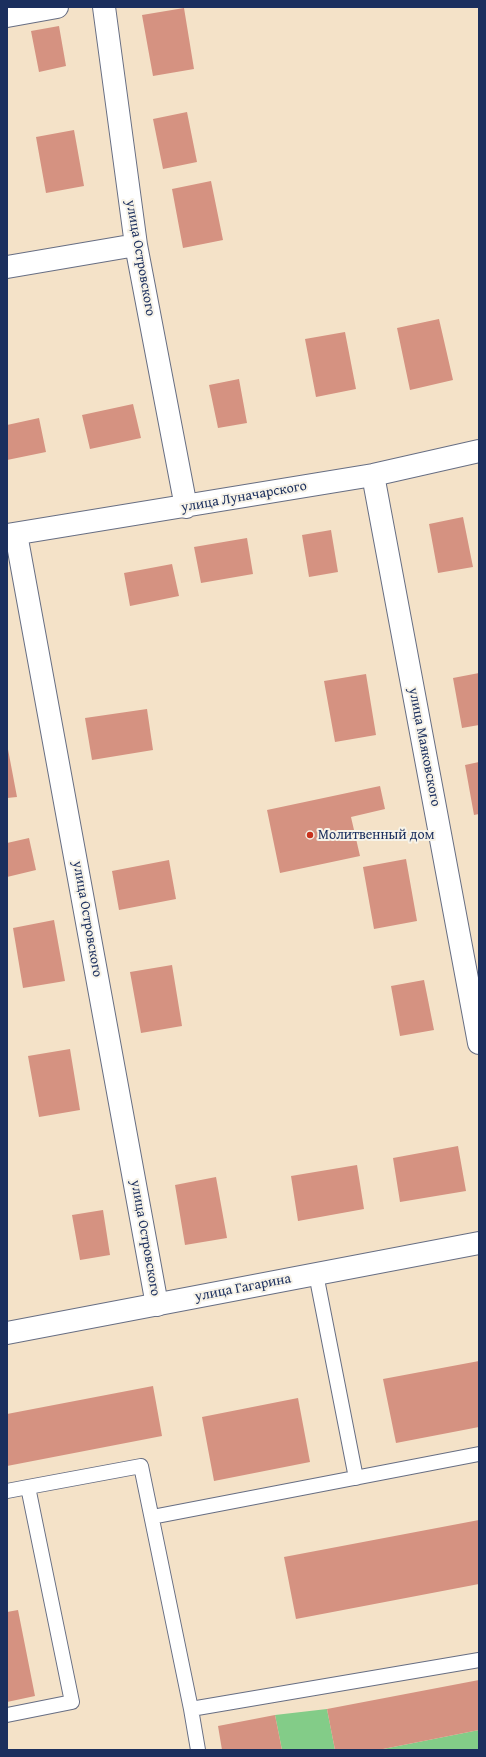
<!DOCTYPE html>
<html>
<head>
<meta charset="utf-8">
<style>
	body { margin:0 }
	#map { position:relative; width:486px; height:1757px; overflow:hidden; background:#f4e2c8; font-family:"Gentium Book Plus",serif }
	canvas { display:block }
	.frame { position:absolute; inset:0; border:8px solid #1b2f5e; pointer-events:none }
</style>
</head>
<body>
<div id="map">
<canvas width="486" height="1757"></canvas>
<div class="frame"></div>
</div>
<script>
const ctx = document.querySelector('canvas').getContext('2d');
ctx.lineJoin = 'round';
function paint(path, color) { ctx.fillStyle = color; ctx.fill(path, 'evenodd'); }
const toPath = rows => new Path2D(rows.map(r => 'M' + r).join(''));
function stroke(path, color, width, dash) { ctx.strokeStyle = color; ctx.lineWidth = width; ctx.lineCap = dash ? 'butt' : 'round'; ctx.setLineDash(dash || []); ctx.stroke(path); }
function label(font, color, halo, rows, align = 'center') {
  ctx.font = font + ' "Gentium Book Plus",serif'; ctx.lineWidth = 4; ctx.setLineDash([]); ctx.textBaseline = 'middle'; ctx.strokeStyle = halo; ctx.fillStyle = color; for (const [text, x, y, turn = 0] of rows) {
    ctx.save(); ctx.translate(x, y); ctx.rotate((+turn || 0) * Math.PI / 180); ctx.textAlign = isNaN(turn) ? turn : align; if (halo) ctx.strokeText(text, 0, 0); ctx.fillText(text, 0, 0); ctx.restore();
  }
}
paint(toPath([
	[327,1709,335,1750,282,1750,275,1715],
	[479,1730,479,1750,378,1750]
]), '#83cc88');
paint(toPath([
	[184,8,194,69,153,76,142,15],
	[59,26,66,66,39,72,31,31],
	[187,112,197,162,163,169,153,119],
	[74,130,84,186,46,193,36,137],
	[211,181,223,240,183,248,172,189],
	[439,319,453,380,410,390,397,328],
	[345,332,356,389,316,397,305,339],
	[239,379,247,423,218,428,209,385],
	[133,404,141,438,90,449,82,415],
	[39,418,46,452,7,460,7,425],
	[463,517,473,567,438,573,429,524],
	[331,530,338,572,309,577,302,535],
	[247,538,253,574,201,583,194,547],
	[172,564,179,596,130,606,124,573],
	[479,673,479,725,462,728,453,678],
	[366,674,376,735,335,742,324,681],
	[147,709,153,750,92,760,85,718],
	[7,744,17,797,7,798],
	[479,762,479,814,474,815,465,765],
	[380,786,385,809,351,817,360,856,280,873,267,810],
	[29,838,36,870,7,877,7,843],
	[406,859,417,921,374,929,363,867],
	[169,860,176,899,119,910,112,871],
	[54,920,65,981,23,988,13,928],
	[172,965,182,1026,141,1033,130,972],
	[424,980,434,1030,400,1036,391,986],
	[70,1049,80,1110,39,1117,28,1056],
	[458,1146,466,1191,400,1202,393,1158],
	[357,1165,364,1209,298,1221,291,1176],
	[216,1177,227,1238,185,1245,175,1185],
	[103,1210,110,1255,80,1260,72,1215],
	[479,1361,479,1427,396,1443,383,1379],
	[153,1386,162,1436,7,1466,7,1414],
	[298,1398,310,1462,214,1481,202,1417],
	[479,1520,479,1584,296,1619,284,1557],
	[18,1610,35,1696,7,1702,7,1612],
	[479,1680,479,1730,378,1750,335,1750,327,1709],
	[275,1715,282,1750,222,1750,218,1726]
]), '#d59281');
const lane = toPath([
	[316,1274,356,1478],
	[28,1487,141,1466,191,1709],
	[7,1491,28,1487,72,1702,7,1715],
	[152,1517,479,1454],
	[198,1750,191,1709,479,1660]
]);
const street = toPath([
	[104,7,136,245,186,507],
	[7,16,57,7],
	[7,267,136,245],
	[373,475,479,1043],
	[16,534,157,1305],
	[7,535,373,475,479,451]
]);
const secondary = toPath([
	[7,1333,479,1243]
]);
stroke(lane, '#676e83', 16);
stroke(street, '#676e83', 24);
stroke(secondary, '#676e83', 24);
stroke(lane, '#fff', 14);
stroke(street, '#fff', 22);
stroke(secondary, '#fff', 22);
for (const [x, y, r, color] of [
	[310,835,4,"#c8321e"]
]) { const dot = new Path2D(); dot.arc(x, y, r, 0, 2 * Math.PI); ctx.fillStyle = color; ctx.fill(dot); stroke(dot, '#f7f3e8', 1.5); }
label('14px', '#1b2f5e', '#f7f3e8', [
	["улица Островского",140,258,80],
	["улица Луначарского",244,497,-10],
	["улица Маяковского",424,747,79],
	["улица Островского",87,919,80],
	["улица Островского",145,1238,80],
	["улица Гагарина",243,1288,-11]
]);
label('14px', '#1b2f5e', '#f7f3e8', [
	["Молитвенный дом",318,835]
], 'left');
</script>
</body>
</html>
